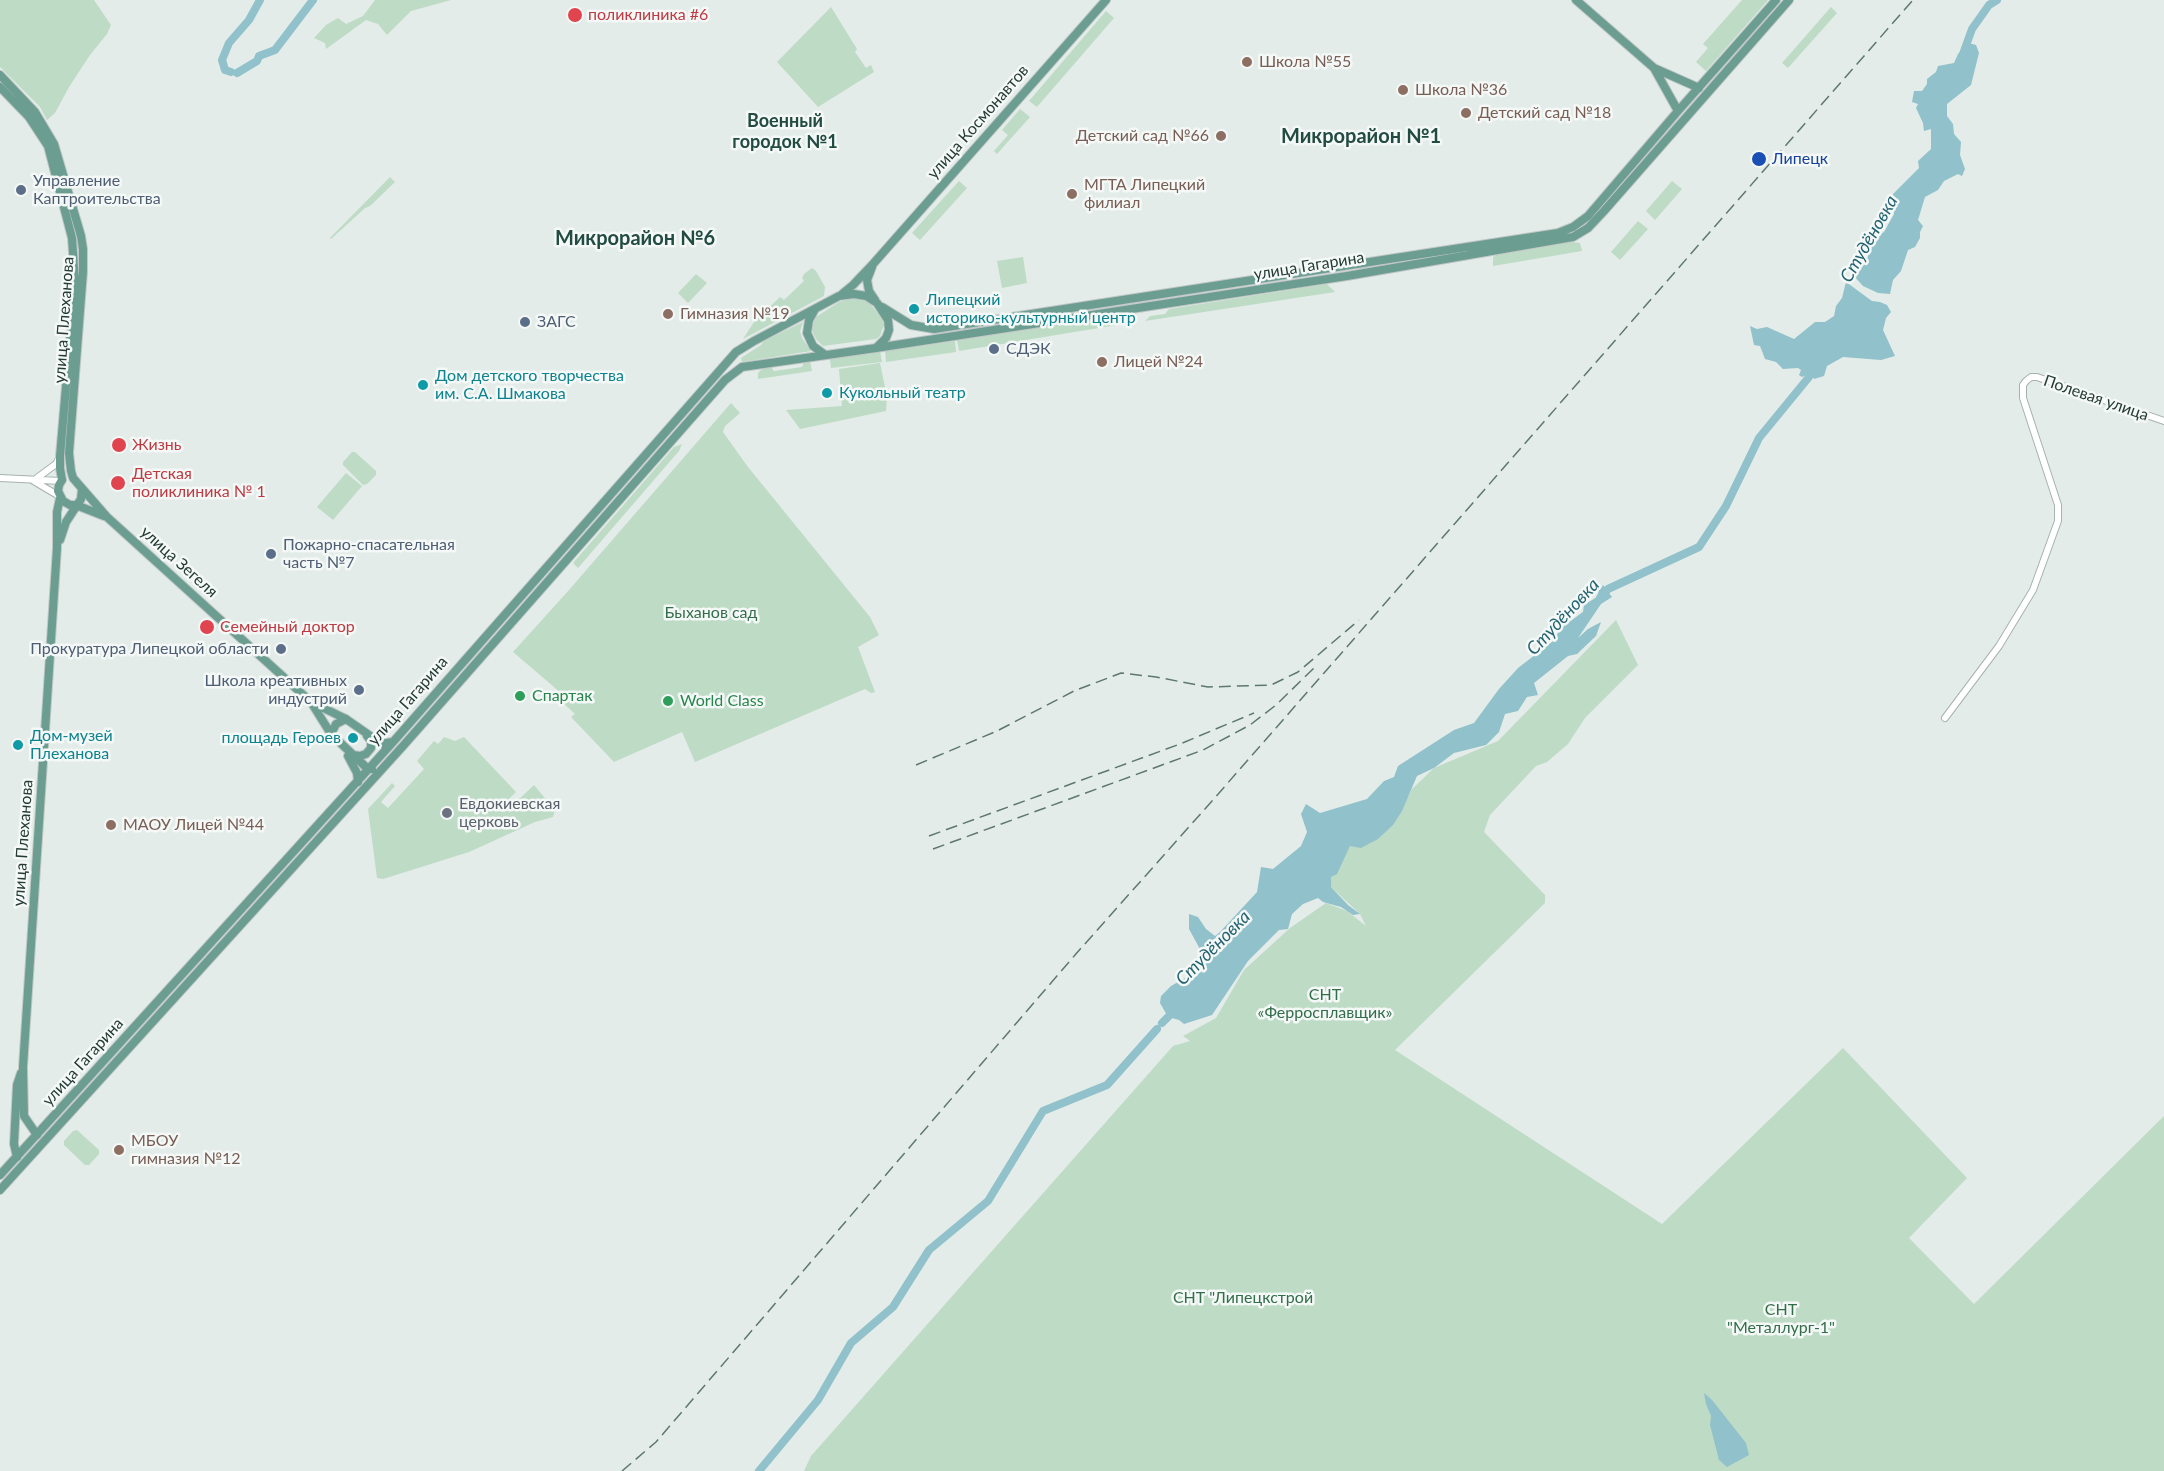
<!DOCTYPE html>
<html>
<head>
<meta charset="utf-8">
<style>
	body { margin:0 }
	canvas { display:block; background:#e3ece8 }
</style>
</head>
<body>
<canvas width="2164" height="1471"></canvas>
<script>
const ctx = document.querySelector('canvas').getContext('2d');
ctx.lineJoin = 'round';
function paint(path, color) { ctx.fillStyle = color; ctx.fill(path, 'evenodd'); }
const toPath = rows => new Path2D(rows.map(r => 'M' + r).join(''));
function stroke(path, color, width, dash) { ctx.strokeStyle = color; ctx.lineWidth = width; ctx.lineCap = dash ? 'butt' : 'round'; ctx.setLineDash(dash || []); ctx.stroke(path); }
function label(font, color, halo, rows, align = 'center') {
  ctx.font = font + ' Lato,sans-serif'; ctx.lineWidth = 5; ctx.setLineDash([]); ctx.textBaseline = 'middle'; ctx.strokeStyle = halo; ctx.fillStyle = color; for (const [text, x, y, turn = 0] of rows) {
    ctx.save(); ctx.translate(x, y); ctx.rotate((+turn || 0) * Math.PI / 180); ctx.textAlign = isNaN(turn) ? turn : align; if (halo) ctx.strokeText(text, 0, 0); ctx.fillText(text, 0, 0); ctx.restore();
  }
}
paint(toPath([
	[0,0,94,0,111,25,107,34,90,55,69,87,55,113,47,120,40,107,0,67],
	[375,0,451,0,411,11,387,35,378,24,366,20,326,49,325,43,314,38,326,25,338,18,346,24,363,16],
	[1742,0,1768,0,1706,71,1696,62,1708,48,1703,44],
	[831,7,857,49,855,52,866,68,871,65,874,72,818,107,777,62],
	[1831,7,1837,13,1788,68,1782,63],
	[1106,11,1114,18,1037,107,1029,101],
	[1020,109,1030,117,997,154,994,151,1008,135,1002,130],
	[390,177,395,182,370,206,365,208,331,239,330,238],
	[959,181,967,188,920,240,912,233],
	[1672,181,1682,189,1655,220,1646,211],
	[1638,221,1648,229,1620,260,1611,252],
	[1572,242,1580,243,1582,251,1493,266,1493,257,1496,255],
	[1023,257,1027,283,1002,288,997,261],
	[812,268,816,271,825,287,824,296,743,339,754,322,780,297,784,300,804,281,802,278,804,274],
	[696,274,707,283,688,303,678,293],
	[1327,284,1335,292,1145,321,1150,316,1165,314,1169,309],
	[853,298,869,302,882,319,884,325,880,336,876,339,823,346,816,339,812,331,813,324,816,317,839,302],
	[1126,314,1117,325,959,351,957,340],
	[803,322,800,331,802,338,811,351,742,362,741,358,761,345,764,341],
	[955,341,956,352,886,362,885,351],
	[880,351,882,362,831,368,830,359],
	[810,361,812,371,758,379,758,373,762,369,771,367,774,371,802,367,804,362],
	[880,363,887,397,886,411,800,429,786,410,842,406,839,369],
	[731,403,740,413,725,426,723,432,748,467,870,617,879,635,858,647,875,692,871,693,865,689,695,762,682,732,614,762,571,717,575,714,562,702,561,693,513,652,569,590],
	[682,444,679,451,578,568,573,563,674,447],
	[352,452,355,452,376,471,376,475,367,484,363,485,343,465,343,462],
	[346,473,362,486,333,520,317,507],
	[1616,620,1638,665,1585,718,1568,744,1547,762,1536,766,1490,815,1484,832,1545,895,1545,903,1395,1050,1662,1224,1843,1048,1967,1178,1909,1238,1974,1304,2164,1116,2164,1471,804,1471,811,1456,1173,1046,1190,1041,1183,1036,1216,1018,1244,970,1290,928,1326,903,1347,911,1366,926,1360,914,1331,887,1331,877,1350,846,1397,818,1412,789,1434,768,1498,741],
	[444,737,455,741,464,737,516,792,510,798,515,803,534,785,555,810,553,817,535,822,469,852,383,879,377,878,368,809,392,783,395,786,381,802,388,808,424,769,417,761,434,741,438,744],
	[77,1130,99,1150,99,1154,89,1165,85,1165,64,1145,64,1141,73,1131]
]), '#bedbc6');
paint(toPath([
	[1968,43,1976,45,1979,53,1971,85,1947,104,1947,116,1953,124,1954,134,1961,142,1960,155,1965,169,1962,176,1958,174,1944,181,1938,190,1925,197,1918,220,1923,226,1920,232,1920,238,1915,247,1908,250,1901,271,1893,280,1890,294,1878,293,1863,286,1854,276,1867,259,1875,237,1884,232,1894,214,1893,194,1919,168,1918,161,1931,149,1931,129,1924,131,1923,123,1916,108,1918,104,1912,102,1914,91,1922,91,1927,84,1927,79,1936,72,1938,66,1954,63,1958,54],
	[1846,282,1872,301,1880,302,1887,305,1891,312,1886,318,1883,330,1895,356,1881,360,1843,357,1827,366,1824,376,1814,379,1811,373,1802,377,1799,375,1801,370,1798,368,1783,369,1776,362,1765,359,1760,346,1754,345,1750,326,1757,329,1767,327,1794,339,1815,322,1825,322,1834,316,1836,306,1842,298],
	[1603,585,1612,597,1601,604,1578,638,1588,629,1601,622,1596,636,1577,654,1568,656,1534,683,1538,695,1527,697,1518,711,1505,714,1499,732,1486,745,1454,753,1434,768,1417,776,1402,811,1393,825,1378,839,1361,848,1350,846,1337,874,1331,877,1331,887,1348,905,1360,914,1353,915,1341,907,1323,902,1318,898,1303,904,1292,914,1288,929,1279,930,1248,961,1212,1015,1184,1024,1179,1020,1168,1017,1160,1003,1161,996,1171,986,1192,974,1201,962,1201,951,1189,929,1189,914,1198,917,1206,929,1215,936,1220,932,1257,892,1261,867,1273,869,1301,846,1307,832,1301,814,1306,804,1320,813,1367,799,1384,781,1394,777,1398,766,1454,730,1474,723,1499,689,1518,668,1553,641,1561,628,1583,612,1584,605,1597,597,1599,590],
	[1704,1393,1712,1400,1746,1443,1749,1455,1727,1467,1719,1460,1710,1425,1711,1416,1706,1404]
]), '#91c1cb');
stroke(toPath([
	[1963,54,1972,29,1989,5,1997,0],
	[231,72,225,70,222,60,229,43,249,20,260,0],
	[237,73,257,61,259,56,275,50,313,0],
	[1600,598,1608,589,1699,547,1726,506,1759,438,1809,377,1816,365],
	[1162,1023,1175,1010],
	[759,1471,818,1400,851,1343,893,1307,929,1250,988,1201,1043,1111,1107,1085,1157,1029]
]), '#91c1cb', 8);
const minor = toPath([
	[0,478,61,481],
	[37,478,56,464,60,457],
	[32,480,59,496],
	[1945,718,1999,646,2033,590,2058,521,2058,505,2023,398,2023,385,2026,381,2031,377,2037,377,2164,421]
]);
const major = toPath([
	[1576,0,1654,68,1699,88],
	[1654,68,1678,111],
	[0,75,35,112,54,144,81,236,83,249,83,272,69,453,71,471,73,478,107,517,311,702,346,719,382,744,392,742],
	[0,87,29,117,48,146,72,238,75,282,60,456,60,468,62,480],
	[872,267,867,280,869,291,875,300],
	[842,294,853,285,873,264,1106,0],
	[882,307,911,325,934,329,1558,233,1573,227,1588,216,1678,111,1776,0],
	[814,311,809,320,807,333,813,346,824,354],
	[62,480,59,485,58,491,63,501,70,505,76,505,104,516],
	[60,540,66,522,81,499,82,489],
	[311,702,331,734,368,769,372,769],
	[331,734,336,724,346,719],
	[353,755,360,756,366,754,371,748,371,741,367,736],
	[348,756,357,773,358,782],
	[37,1135,24,1116,23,1067,57,548,57,512,60,498],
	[17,1157,14,1144,17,1085,21,1073],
	[0,1175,393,742,736,352,754,341,839,296,854,294,866,296,877,303,888,320,889,330,886,338,876,348],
	[0,1190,403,746,725,380,742,367,876,348,1347,276,1573,237,1588,228,1604,211,1789,0]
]);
stroke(minor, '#a6b3af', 8);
stroke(major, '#c2c8c7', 10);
stroke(minor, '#fff', 6);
stroke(major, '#6c9d91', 8);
stroke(toPath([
	[916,765,997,731,1074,691,1121,673,1156,677,1208,687,1271,685,1298,672,1359,620],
	[929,836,1180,744,1254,713],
	[933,849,1203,750,1250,725,1276,705,1314,668],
	[622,1471,656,1442,1075,955,1212,801,1913,0]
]), '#5f7771', 1.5, [12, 6]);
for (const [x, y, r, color] of [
	[575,15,8,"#e0444e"],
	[1247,62,6,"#8d6e63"],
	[1403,90,6,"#8d6e63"],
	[1466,113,6,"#8d6e63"],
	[1221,136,6,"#8d6e63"],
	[1759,159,8,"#1a4fb4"],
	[21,190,6,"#5c6f8a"],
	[1072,194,6,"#8d6e63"],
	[914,309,6,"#0f9aa8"],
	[668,314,6,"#8d6e63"],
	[525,322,6,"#5c6f8a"],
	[994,349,6,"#5c6f8a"],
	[1102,362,6,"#8d6e63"],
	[423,385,6,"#0f9aa8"],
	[827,393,6,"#0f9aa8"],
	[119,445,8,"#e0444e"],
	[118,483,8,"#e0444e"],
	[271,554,6,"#5c6f8a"],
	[207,627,8,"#e0444e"],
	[281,649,6,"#5c6f8a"],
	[359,690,6,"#5c6f8a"],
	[520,696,6,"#2e9e5b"],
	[668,701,6,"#2e9e5b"],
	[353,738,6,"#0f9aa8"],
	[18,745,6,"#0f9aa8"],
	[447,813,6,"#6b7280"],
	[111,825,6,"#8d6e63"],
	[119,1150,6,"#8d6e63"]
]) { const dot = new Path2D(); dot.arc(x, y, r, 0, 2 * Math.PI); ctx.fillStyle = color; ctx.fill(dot); stroke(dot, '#f4f8f6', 2); }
label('16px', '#be3a42', '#f4f8f6', [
	["поликлиника #6",588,15],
	["Жизнь",132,445],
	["Детская",132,474],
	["поликлиника № 1",132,492],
	["Семейный доктор",220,627]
], 'left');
label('16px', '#785e54', '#f4f8f6', [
	["Школа №55",1259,62],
	["Школа №36",1415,90],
	["Детский сад №18",1478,113],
	["Детский сад №66",1209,136,"right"],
	["МГТА Липецкий",1084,185],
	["филиал",1084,203],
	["Гимназия №19",680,314],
	["Лицей №24",1114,362],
	["МАОУ Лицей №44",123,825],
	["МБОУ",131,1141],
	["гимназия №12",131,1159]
], 'left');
label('16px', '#253b36', '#f4f8f6', [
	["улица Космонавтов",978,122,-49],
	["улица Гагарина",1309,266,-9],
	["улица Плеханова",64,320,-86],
	["Полевая улица",2096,398,19],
	["улица Зегеля",179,562,42],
	["улица Гагарина",408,701,-49],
	["улица Плеханова",23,843,-86],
	["улица Гагарина",83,1062,-48]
]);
label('16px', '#164399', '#f4f8f6', [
	["Липецк",1772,159]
], 'left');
label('16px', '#4e5e75', '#f4f8f6', [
	["Управление",33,181],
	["Каптроительства",33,199],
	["ЗАГС",537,322],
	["СДЭК",1006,349],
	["Пожарно-спасательная",283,545],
	["часть №7",283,563],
	["Прокуратура Липецкой области",269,649,"right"],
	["Школа креативных",347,681,"right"],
	["индустрий",347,699,"right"]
], 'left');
label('16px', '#0d838f', '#f4f8f6', [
	["Липецкий",926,300],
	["историко-культурный центр",926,318],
	["Дом детского творчества",435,376],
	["им. С.А. Шмакова",435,394],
	["Кукольный театр",839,393],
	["Дом-музей",30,736],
	["Плеханова",30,754],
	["площадь Героев",341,738,"right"]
], 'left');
label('16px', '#336e4b', '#f4f8f6', [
	["Быханов сад",711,613],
	["СНТ",1325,995],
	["«Ферросплавщик»",1325,1013],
	["СНТ \"Липецкстрой",1243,1298],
	["СНТ",1781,1310],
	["\"Металлург-1\"",1781,1328]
]);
label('16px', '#27864d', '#f4f8f6', [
	["Спартак",532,696],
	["World Class",680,701]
], 'left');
label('16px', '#5b616d', '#f4f8f6', [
	["Евдокиевская",459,804],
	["церковь",459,822]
], 'left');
label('bold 18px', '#224c42', '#f4f8f6', [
	["Военный",785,121],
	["городок №1",785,142]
]);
label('italic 18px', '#246372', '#f4f8f6', [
	["Студёновка",1869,239,-60],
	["Студёновка",1563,617,-47],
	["Студёновка",1213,948,-45]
]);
label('bold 20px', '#224c42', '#f4f8f6', [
	["Микрорайон №1",1361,137],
	["Микрорайон №6",635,239]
]);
</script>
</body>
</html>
